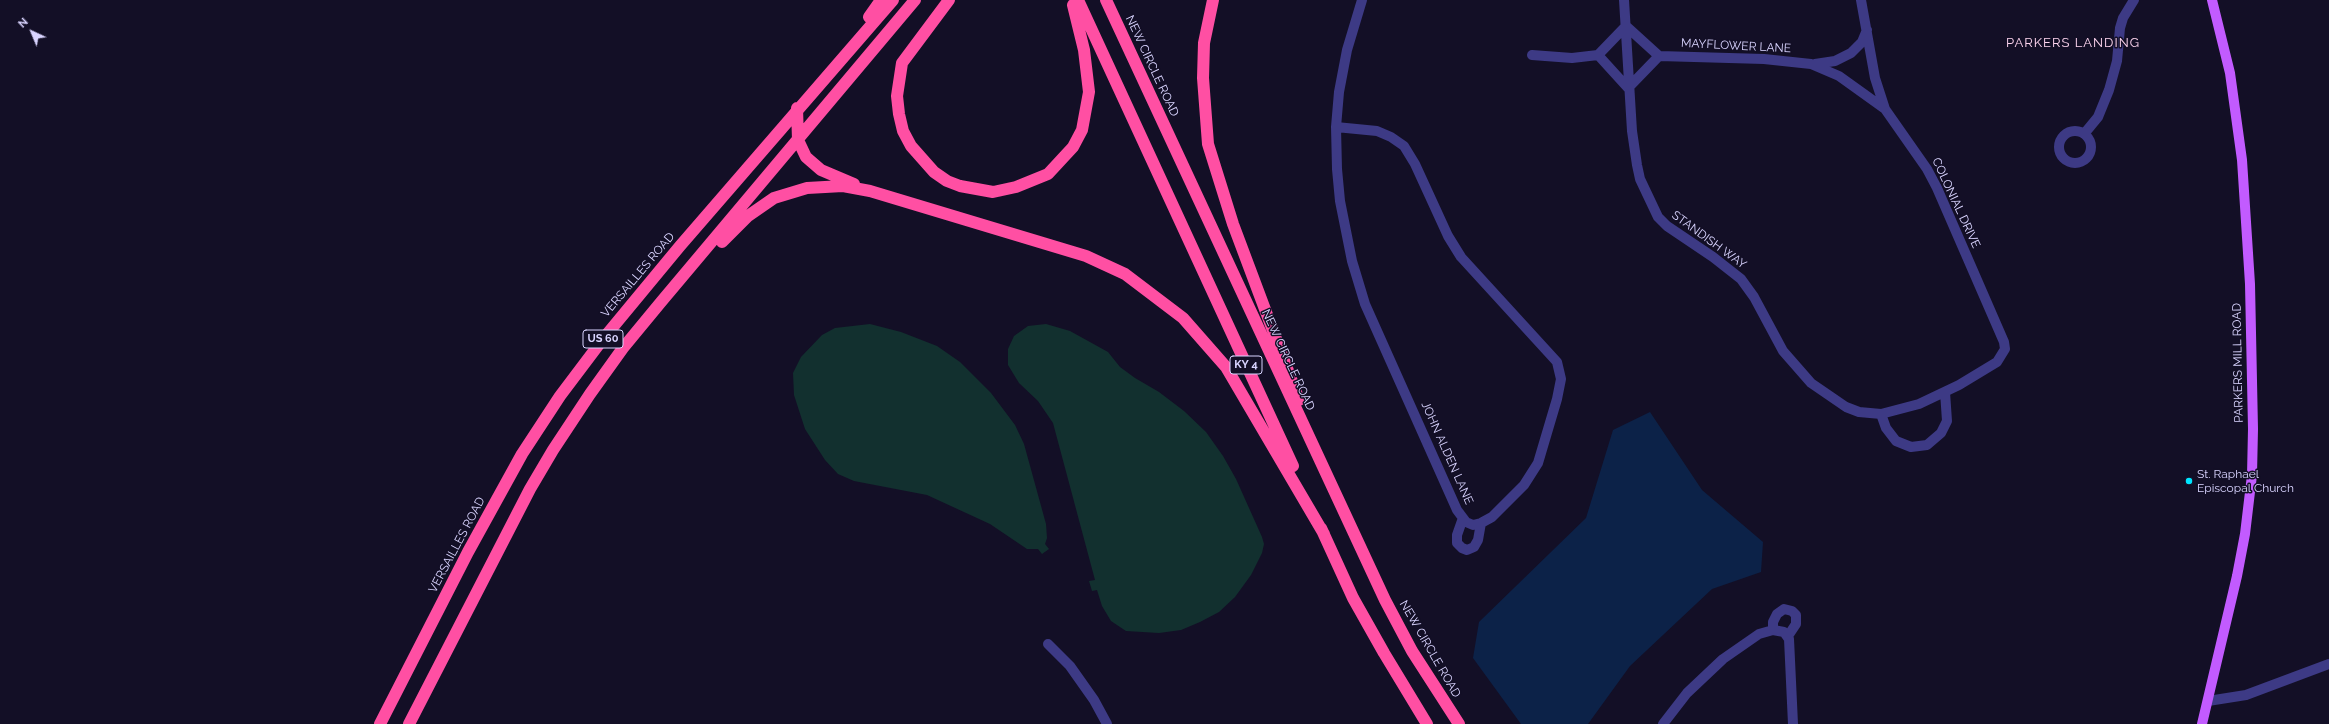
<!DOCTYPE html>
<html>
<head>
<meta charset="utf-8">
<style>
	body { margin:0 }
	#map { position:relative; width:2329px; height:724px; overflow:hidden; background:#130f26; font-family:Raleway,sans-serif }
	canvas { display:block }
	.north { position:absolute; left:12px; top:12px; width:40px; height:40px; -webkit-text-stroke:3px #130f26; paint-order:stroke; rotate:316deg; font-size:11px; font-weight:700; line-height:16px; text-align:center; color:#d9d4ff }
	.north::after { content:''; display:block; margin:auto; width:14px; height:18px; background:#d9d4ff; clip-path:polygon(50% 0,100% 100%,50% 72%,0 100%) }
</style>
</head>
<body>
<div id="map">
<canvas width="2329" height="724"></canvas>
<div class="north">N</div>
</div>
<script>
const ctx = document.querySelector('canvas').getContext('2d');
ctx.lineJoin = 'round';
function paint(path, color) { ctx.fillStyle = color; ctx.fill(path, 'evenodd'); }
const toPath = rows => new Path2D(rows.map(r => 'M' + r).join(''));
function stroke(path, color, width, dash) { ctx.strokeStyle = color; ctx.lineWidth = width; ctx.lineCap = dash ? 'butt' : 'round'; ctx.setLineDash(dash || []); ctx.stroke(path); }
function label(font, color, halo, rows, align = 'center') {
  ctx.font = font + ' Raleway,sans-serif'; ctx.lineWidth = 3; ctx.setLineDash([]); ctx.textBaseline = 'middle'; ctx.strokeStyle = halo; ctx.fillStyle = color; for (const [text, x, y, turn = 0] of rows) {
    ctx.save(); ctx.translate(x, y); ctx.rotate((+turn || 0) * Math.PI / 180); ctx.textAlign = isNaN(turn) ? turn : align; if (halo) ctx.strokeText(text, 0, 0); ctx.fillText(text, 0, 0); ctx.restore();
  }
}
paint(toPath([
	[870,324,901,332,937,346,960,362,991,393,1015,425,1024,444,1046,524,1047,538,1045,544,1049,549,1042,554,1038,549,1027,549,990,524,927,495,854,481,838,474,825,460,805,429,794,395,793,373,801,357,822,335,835,328],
	[1046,324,1070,331,1108,352,1120,367,1135,378,1159,392,1184,411,1206,432,1223,456,1236,479,1262,537,1264,544,1262,553,1251,575,1235,597,1219,612,1200,622,1181,630,1159,633,1126,631,1111,621,1102,606,1097,590,1092,591,1089,581,1095,580,1053,423,1038,401,1019,383,1008,365,1008,349,1014,336,1028,326]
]), '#12302f');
paint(toPath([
	[1650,412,1702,490,1763,542,1761,572,1712,589,1630,666,1588,724,1521,724,1473,658,1479,622,1586,518,1613,430]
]), '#0c2248');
stroke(toPath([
	[1624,0,1632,131,1637,165,1640,179,1658,217,1667,226,1713,257,1741,279,1754,297,1783,351,1811,383,1846,407,1859,412,1881,414,1919,404,1959,385,1997,362,2005,349,2004,342,1937,188,1927,169,1885,109,1875,78,1861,0],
	[1532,55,1572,58,1598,55,1626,26,1659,56,1628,88,1598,55],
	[1659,56,1764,59,1811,64,1839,76,1885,109],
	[1815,64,1835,61,1851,53,1862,42,1867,30],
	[1336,127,1377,131,1391,137,1404,146,1415,164,1448,236,1461,257,1557,362,1561,379,1557,399,1538,463,1524,485,1492,517,1481,523,1473,525,1466,522,1457,510,1365,304,1352,261,1340,201,1337,169,1336,127],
	[1336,127,1339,92,1347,50,1362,0],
	'2059 147a16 16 0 1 1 32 0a16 16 0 1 1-32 0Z',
	[2084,134,2098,117,2109,90,2117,61,2120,28,2123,18,2134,0],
	[1881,414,1886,428,1896,441,1911,447,1927,445,1941,433,1947,421,1945,392],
	[1463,518,1457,535,1457,543,1462,548,1467,550,1474,547,1478,540,1481,523],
	[1773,630,1773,622,1777,614,1784,609,1792,611,1796,615,1796,624,1788,636],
	[1048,644,1070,666,1094,700,1107,724],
	[2208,701,2246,695,2329,664],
	[1663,724,1687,693,1723,659,1759,634,1773,630,1784,632,1789,639,1793,724]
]), '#3d3a85', 10);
stroke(toPath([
	[2202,724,2237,576,2245,534,2252,475,2253,429,2250,284,2242,160,2230,73,2212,0]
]), '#c25bff', 10);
stroke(toPath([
	[949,0,902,63,897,96,899,114,903,131,911,146,934,172,947,181,960,186,993,192,1016,187,1048,174,1073,147,1082,130,1089,92,1084,50,1073,5],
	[1078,0,1293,466],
	[1106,0,1385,600,1412,651,1459,724],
	[1213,0,1204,43,1203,78,1208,144,1233,224,1299,400],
	[869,17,881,0],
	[797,108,798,140,806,157,821,170,854,184],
	[722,242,748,216,774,198,807,188,843,186,870,191,1086,256,1125,274,1183,318,1226,367,1324,534],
	[1321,528,1353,598,1384,653,1427,724],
	[380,724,468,552,522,454,560,396,603,339,680,246,893,0],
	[409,724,530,489,553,450,590,394,623,348,661,302,915,0]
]), '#ff4fa3', 12);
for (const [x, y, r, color] of [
	[2189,481,4,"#00e5ff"]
]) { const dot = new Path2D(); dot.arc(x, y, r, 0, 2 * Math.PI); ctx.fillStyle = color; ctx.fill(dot); stroke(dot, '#130f26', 1.5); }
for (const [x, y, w] of [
	[603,339,40],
	[1246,365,32]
]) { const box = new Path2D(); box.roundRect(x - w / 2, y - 9, w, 18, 3); ctx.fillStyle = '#130f26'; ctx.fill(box); stroke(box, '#d9d4ff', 1); }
label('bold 11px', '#d9d4ff', null, [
	["US 60",603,339],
	["KY 4",1246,365]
]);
label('12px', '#d9d4ff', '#130f26', [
	["MAYFLOWER LANE",1736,46,3],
	["NEW CIRCLE ROAD",1152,66,65],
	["COLONIAL DRIVE",1956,203,65],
	["STANDISH WAY",1709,240,36],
	["VERSAILLES ROAD",638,275,-50],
	["NEW CIRCLE ROAD",1288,360,65],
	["PARKERS MILL ROAD",2238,363,-91],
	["JOHN ALDEN LANE",1447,453,66],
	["VERSAILLES ROAD",457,545,-62],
	["NEW CIRCLE ROAD",1430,649,60]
]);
label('12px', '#d9d4ff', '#130f26', [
	["St. Raphael",2197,474],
	["Episcopal Church",2197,488]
], 'left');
ctx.letterSpacing = '1px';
label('13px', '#ffd6f0', '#130f26', [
	["PARKERS LANDING",2073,43]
]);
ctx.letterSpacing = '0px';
</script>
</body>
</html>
